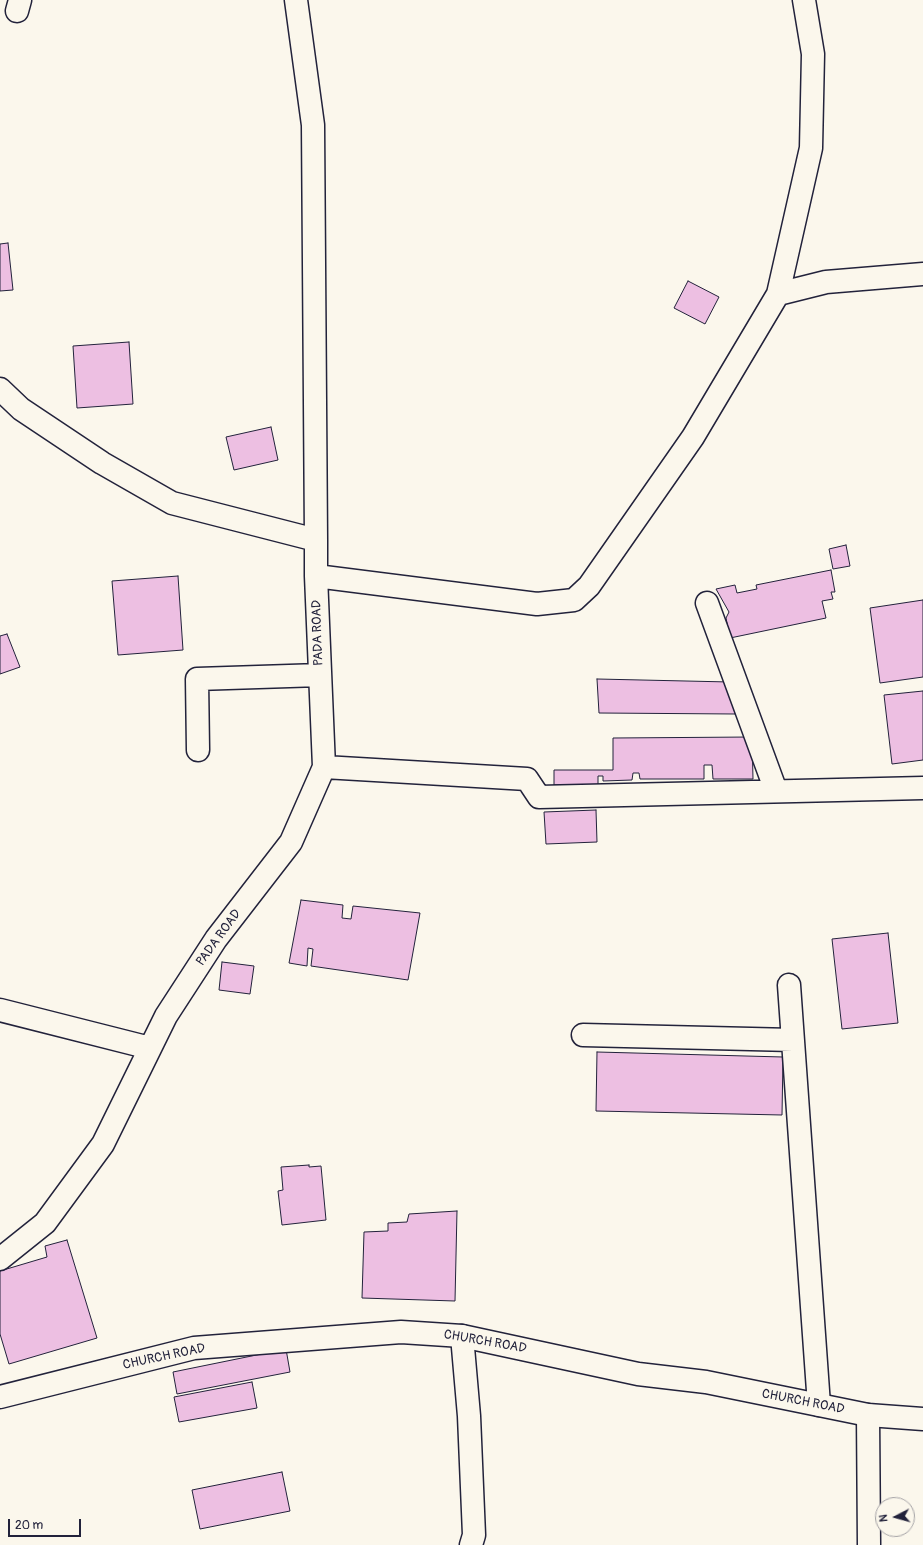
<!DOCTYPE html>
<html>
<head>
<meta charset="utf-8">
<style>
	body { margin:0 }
	#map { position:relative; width:923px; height:1545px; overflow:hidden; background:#fbf7ec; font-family:Pangolin,sans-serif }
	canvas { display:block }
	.north { position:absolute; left:875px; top:1497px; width:40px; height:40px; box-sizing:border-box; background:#fbf7ec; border:1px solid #a4a2a5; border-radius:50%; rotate:264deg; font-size:11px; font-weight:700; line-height:16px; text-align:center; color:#22223b }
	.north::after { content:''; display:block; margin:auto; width:14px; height:18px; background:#22223b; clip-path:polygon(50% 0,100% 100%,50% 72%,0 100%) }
	.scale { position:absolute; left:8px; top:1519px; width:73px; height:18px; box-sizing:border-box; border:2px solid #22223b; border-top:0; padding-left:5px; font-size:12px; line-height:14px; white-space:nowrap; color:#22223b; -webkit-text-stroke:3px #fbf7ec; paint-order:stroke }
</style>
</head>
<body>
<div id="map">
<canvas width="923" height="1545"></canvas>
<div class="north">N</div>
<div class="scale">20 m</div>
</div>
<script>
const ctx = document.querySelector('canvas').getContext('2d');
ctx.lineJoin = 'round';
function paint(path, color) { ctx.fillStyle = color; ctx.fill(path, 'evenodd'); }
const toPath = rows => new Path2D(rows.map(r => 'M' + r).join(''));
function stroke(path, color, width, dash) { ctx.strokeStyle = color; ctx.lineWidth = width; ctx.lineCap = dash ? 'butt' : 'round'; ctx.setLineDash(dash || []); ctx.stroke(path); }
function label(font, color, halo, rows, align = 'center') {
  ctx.font = font + ' Pangolin,sans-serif'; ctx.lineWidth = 3; ctx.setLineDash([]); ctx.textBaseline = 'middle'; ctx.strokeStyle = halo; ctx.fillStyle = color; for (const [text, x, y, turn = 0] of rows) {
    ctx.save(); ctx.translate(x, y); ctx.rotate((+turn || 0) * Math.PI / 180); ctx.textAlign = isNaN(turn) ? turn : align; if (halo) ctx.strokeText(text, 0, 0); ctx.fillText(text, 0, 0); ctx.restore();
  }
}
const building = toPath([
	[8,243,13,290,0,291,0,244,8,243],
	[688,281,719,297,705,324,674,308,688,281],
	[129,342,133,404,77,408,73,346,129,342],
	[271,427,278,460,234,470,226,437,271,427],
	[846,545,850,566,833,569,829,549,846,545],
	[831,570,835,592,831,592,833,599,822,601,826,618,730,638,726,618,729,612,716,589,735,585,737,593,757,589,756,585,831,570],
	[178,576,183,650,118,655,112,581,178,576],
	[923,600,923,677,880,683,870,608,923,600],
	[7,634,20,667,0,674,0,636,7,634],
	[597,679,730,682,735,714,599,713,597,679],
	[923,691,923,760,892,764,884,695,923,691],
	[752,737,753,779,713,779,712,765,704,765,704,779,640,779,639,773,633,773,632,780,603,781,603,776,598,776,598,785,554,785,554,770,613,770,613,738,752,737],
	[596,810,597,842,546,844,544,812,596,810],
	[301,900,343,905,342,918,351,919,353,906,420,913,408,980,311,966,313,949,308,948,307,966,289,963,301,900],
	[888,933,898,1023,842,1029,832,939,888,933],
	[222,962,254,966,250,994,219,990,222,962],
	[597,1052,783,1057,782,1115,596,1111,597,1052],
	[309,1165,309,1167,321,1166,326,1220,282,1225,278,1191,283,1190,281,1167,309,1165],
	[457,1211,455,1301,362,1298,364,1232,388,1231,388,1223,407,1222,409,1214,457,1211],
	[67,1240,97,1338,9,1364,0,1334,0,1271,47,1257,45,1246,67,1240],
	[286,1349,290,1372,177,1394,173,1372,286,1349],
	[252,1382,257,1408,179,1422,174,1397,252,1382],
	[282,1472,290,1511,200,1529,192,1490,282,1472]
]);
paint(building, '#edbfe2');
stroke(building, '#22223b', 1);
const street = toPath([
	[296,0,313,125,316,540],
	[17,11,20,0],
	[778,294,826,282,923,274],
	[0,389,21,409,102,463,172,503,316,540,316,576,324,767,291,842,216,939,166,1016,103,1144,45,1223,0,1259],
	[316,576,537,604,574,600,589,586,693,437,778,294,811,148,813,54,804,0],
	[707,603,776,791],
	[198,750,197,679,320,675],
	[324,767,527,779,539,797,923,788],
	[789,985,819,1405],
	[0,1010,150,1048],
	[583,1035,793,1040],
	[462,1336,469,1416,474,1535,471,1545],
	[868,1415,869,1545]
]);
const secondary = toPath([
	[0,1397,194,1348,401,1332,462,1336,638,1374,706,1382,868,1415,923,1419]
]);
stroke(street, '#22223b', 25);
stroke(secondary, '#22223b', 25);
stroke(street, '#fbf7ec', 22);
stroke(secondary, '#fbf7ec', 22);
label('13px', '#22223b', '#fbf7ec', [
	["PADA ROAD",318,633,-92],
	["PADA ROAD",219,938,-54],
	["CHURCH ROAD",485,1342,10],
	["CHURCH ROAD",164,1357,-12],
	["CHURCH ROAD",803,1402,11]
]);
</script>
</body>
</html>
